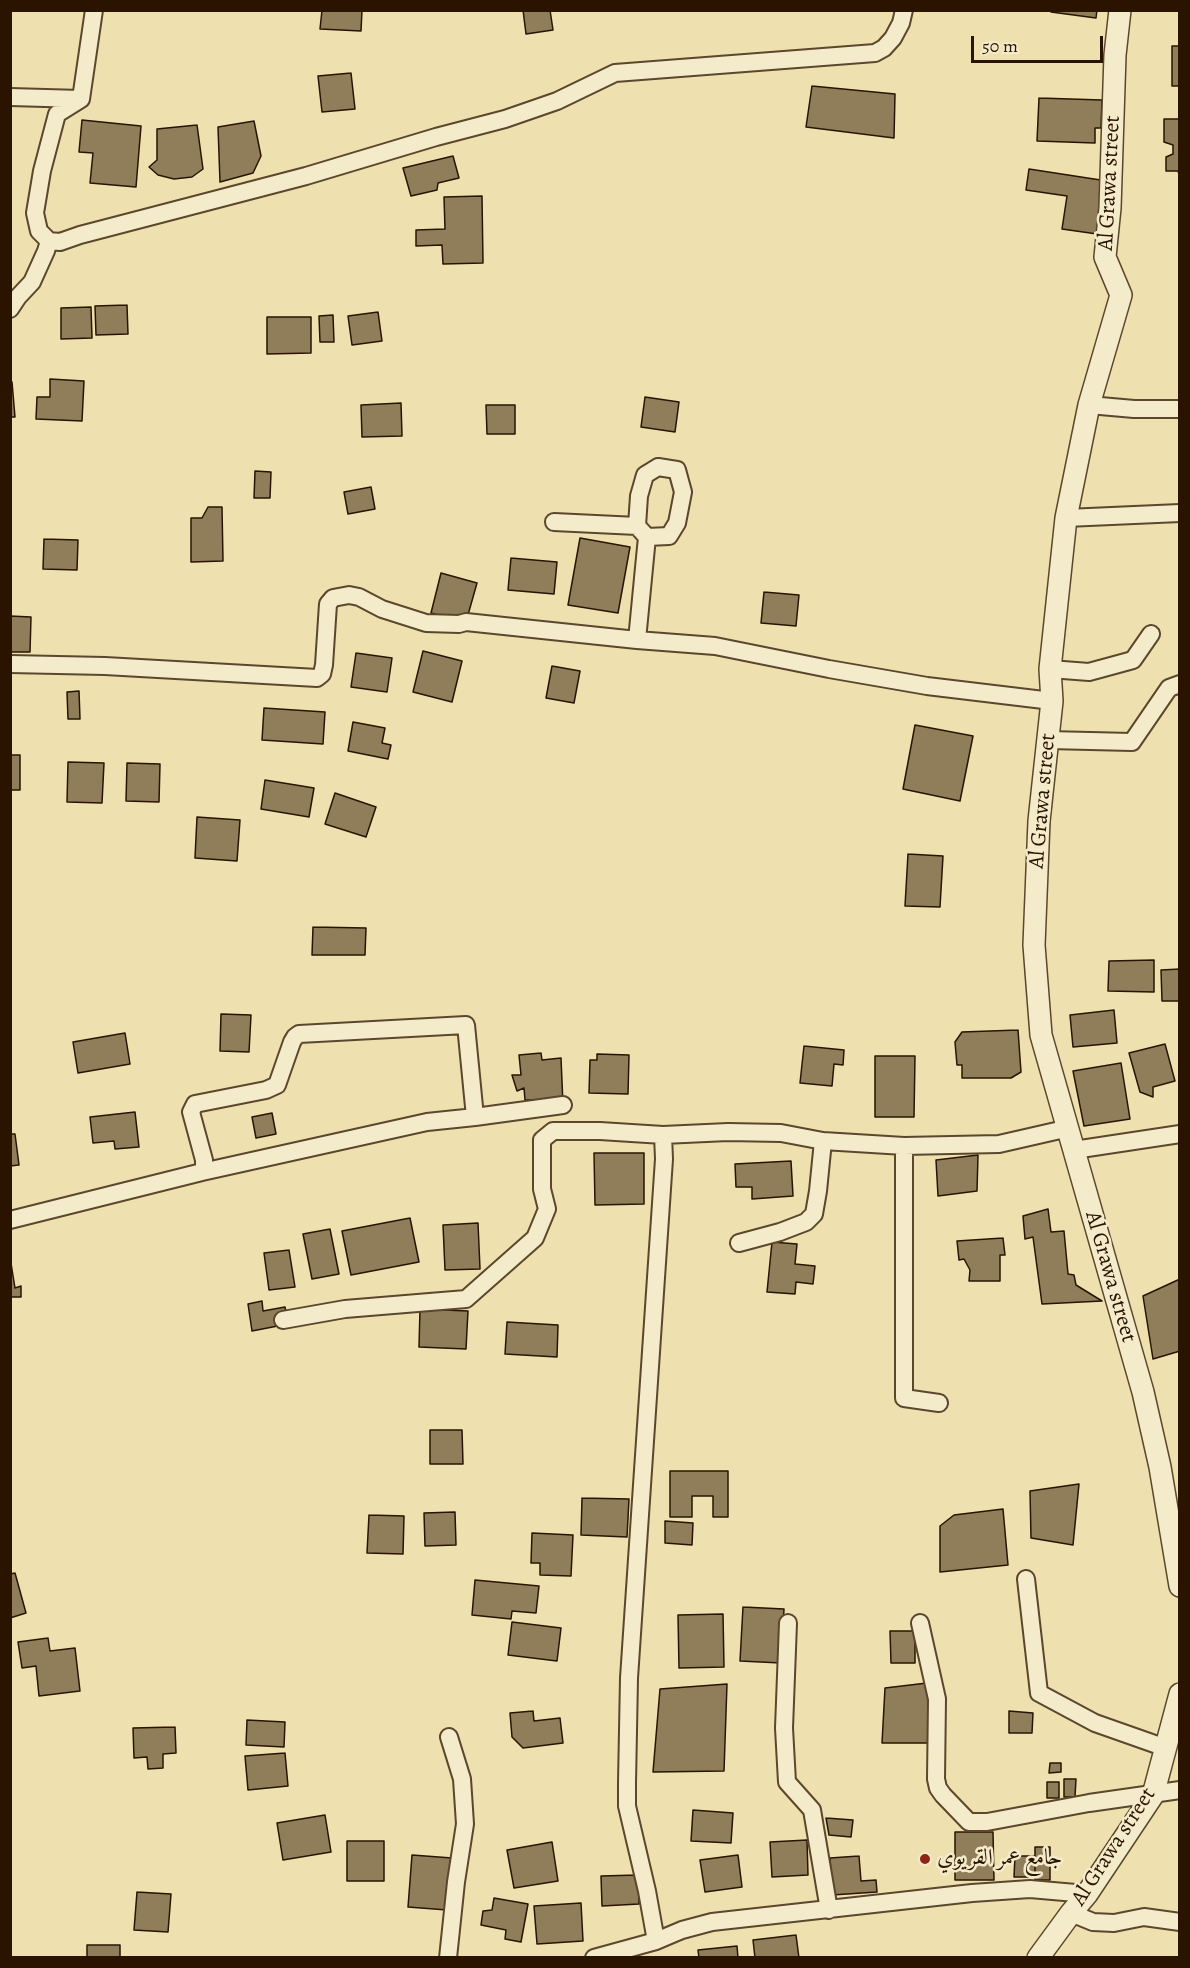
<!DOCTYPE html>
<html>
<head>
<meta charset="utf-8">
<style>
	body { margin:0 }
	#map { position:relative; width:1190px; height:1968px; overflow:hidden; background:#eee0af; font-family:Alegreya,serif }
	canvas { display:block }
	.frame { position:absolute; inset:0; border:12px solid #2a1400; pointer-events:none }
	.scale { position:absolute; left:971px; top:36px; width:132px; height:27px; box-sizing:border-box; border:3px solid #2a1400; border-top:0; padding-left:8px; font-size:18px; line-height:21px; white-space:nowrap; color:#2a1400; -webkit-text-stroke:4px #f4ebcb; paint-order:stroke }
</style>
</head>
<body>
<div id="map">
<canvas width="1190" height="1968"></canvas>
<div class="frame"></div>
<div class="scale">50 m</div>
</div>
<script>
const ctx = document.querySelector('canvas').getContext('2d');
ctx.lineJoin = 'round';
function paint(path, color) { ctx.fillStyle = color; ctx.fill(path, 'evenodd'); }
const toPath = rows => new Path2D(rows.map(r => 'M' + r).join(''));
function stroke(path, color, width, dash) { ctx.strokeStyle = color; ctx.lineWidth = width; ctx.lineCap = dash ? 'butt' : 'round'; ctx.setLineDash(dash || []); ctx.stroke(path); }
function label(font, color, halo, rows, align = 'center') {
  ctx.font = font + ' Alegreya,Amiri,serif'; ctx.lineWidth = 5; ctx.setLineDash([]); ctx.textBaseline = 'middle'; ctx.strokeStyle = halo; ctx.fillStyle = color; for (const [text, x, y, turn = 0] of rows) {
    ctx.save(); ctx.translate(x, y); ctx.rotate((+turn || 0) * Math.PI / 180); ctx.textAlign = isNaN(turn) ? turn : align; if (halo) ctx.strokeText(text, 0, 0); ctx.fillText(text, 0, 0); ctx.restore();
  }
}
const building = toPath([
	[322,10,362,10,361,31,320,29,322,10],
	[523,10,550,10,553,30,526,34,523,10],
	[1052,10,1097,10,1096,18,1051,12,1052,10],
	[1172,46,1180,46,1180,86,1172,86,1172,46],
	[351,73,355,109,322,112,318,76,351,73],
	[812,86,895,94,894,138,806,127,812,86],
	[1039,98,1102,100,1101,128,1095,128,1095,143,1037,141,1039,98],
	[1164,119,1180,119,1180,178,1178,171,1166,171,1166,157,1173,154,1173,145,1164,142,1164,119],
	[82,120,141,126,136,187,90,183,93,153,79,152,82,120],
	[254,121,261,156,253,173,220,182,218,127,254,121],
	[197,125,203,169,192,177,174,179,158,175,149,167,157,160,157,129,197,125],
	[453,156,459,178,438,183,437,190,411,196,403,168,453,156],
	[1029,169,1107,181,1104,235,1062,229,1067,196,1026,190,1029,169],
	[482,196,483,263,443,264,442,245,416,246,416,230,445,229,444,197,482,196],
	[127,305,128,334,96,335,95,306,127,305],
	[91,307,92,338,61,339,61,308,91,307],
	[378,312,382,341,352,345,348,316,378,312],
	[333,315,334,342,320,342,319,316,333,315],
	[267,317,311,317,311,353,267,354,267,317],
	[50,379,84,381,82,421,36,419,37,397,50,397,50,379],
	[12,382,15,417,10,417,10,383,12,382],
	[645,397,679,402,675,432,641,427,645,397],
	[401,403,402,436,362,437,361,405,401,403],
	[486,405,515,405,515,434,487,434,486,405],
	[255,471,271,472,270,498,254,498,255,471],
	[371,487,375,509,348,514,344,492,371,487],
	[208,507,222,507,223,561,191,562,191,518,202,518,208,507],
	[580,538,630,547,618,613,568,605,580,538],
	[44,539,78,540,77,570,43,569,44,539],
	[511,558,557,562,554,594,508,590,511,558],
	[441,573,477,583,466,622,431,613,441,573],
	[764,592,799,595,796,626,761,623,764,592],
	[10,616,31,617,30,652,10,652,10,616],
	[423,651,462,661,452,702,413,692,423,651],
	[356,653,392,658,387,692,351,687,356,653],
	[552,666,580,671,574,703,546,698,552,666],
	[79,691,80,719,68,719,67,692,79,691],
	[264,708,325,712,323,744,262,740,264,708],
	[353,722,385,728,382,743,391,745,388,759,348,751,353,722],
	[915,725,973,736,960,801,903,789,915,725],
	[10,755,20,755,20,790,10,790,10,755],
	[68,762,104,763,102,803,67,802,68,762],
	[127,763,160,764,159,802,126,801,127,763],
	[265,780,314,788,309,817,261,809,265,780],
	[335,793,376,807,366,837,325,824,335,793],
	[197,817,240,820,237,861,195,858,197,817],
	[908,854,943,856,940,907,905,906,908,854],
	[313,927,366,928,365,955,312,955,313,927],
	[1154,960,1154,992,1108,991,1109,961,1154,960],
	[1180,969,1180,1001,1162,1001,1161,970,1180,969],
	[1114,1010,1117,1043,1073,1047,1070,1015,1114,1010],
	[221,1014,251,1015,249,1052,220,1051,221,1014],
	[1018,1030,1021,1072,1011,1078,962,1078,962,1065,957,1065,955,1042,962,1032,1018,1030],
	[125,1033,130,1064,78,1073,73,1042,125,1033],
	[1165,1044,1175,1081,1153,1087,1153,1097,1140,1092,1129,1053,1165,1044],
	[804,1046,844,1050,843,1065,834,1064,832,1086,800,1083,804,1046],
	[541,1053,542,1060,561,1058,563,1105,537,1106,536,1100,525,1100,524,1088,517,1091,512,1075,521,1075,519,1055,541,1053],
	[597,1054,629,1055,628,1094,589,1093,590,1060,597,1060,597,1054],
	[875,1056,915,1056,914,1117,875,1117,875,1056],
	[1121,1063,1130,1119,1084,1126,1073,1071,1121,1063],
	[135,1112,139,1147,115,1149,114,1141,93,1143,90,1117,135,1112],
	[272,1113,276,1134,256,1138,252,1117,272,1113],
	[10,1134,15,1134,19,1165,10,1166,10,1134],
	[594,1153,644,1153,644,1204,595,1205,594,1153],
	[978,1155,977,1191,938,1196,936,1160,978,1155],
	[791,1161,793,1196,752,1199,752,1187,736,1187,735,1164,791,1161],
	[1048,1209,1051,1232,1064,1231,1068,1274,1074,1275,1076,1285,1102,1301,1042,1304,1033,1237,1025,1239,1023,1216,1048,1209],
	[410,1218,419,1262,351,1275,342,1231,410,1218],
	[478,1223,480,1269,445,1270,443,1225,478,1223],
	[330,1229,339,1274,312,1279,303,1234,330,1229],
	[1003,1238,1005,1255,1000,1255,1000,1281,969,1281,970,1270,964,1259,959,1260,957,1241,1003,1238],
	[772,1242,797,1244,795,1264,815,1266,813,1284,796,1282,795,1294,767,1292,772,1242],
	[289,1250,295,1287,269,1290,264,1253,289,1250],
	[10,1257,15,1288,21,1286,21,1297,10,1297,10,1257],
	[1180,1279,1180,1351,1153,1359,1143,1296,1180,1279],
	[262,1301,263,1311,285,1307,288,1324,252,1331,248,1304,262,1301],
	[420,1309,468,1311,466,1349,419,1347,420,1309],
	[507,1322,558,1325,557,1357,505,1354,507,1322],
	[430,1430,462,1430,463,1464,430,1464,430,1430],
	[670,1471,728,1471,728,1517,713,1517,713,1496,692,1496,692,1517,670,1517,670,1471],
	[1079,1484,1073,1545,1031,1538,1030,1491,1079,1484],
	[582,1498,629,1499,627,1537,581,1535,582,1498],
	[1003,1509,1008,1565,940,1572,940,1526,954,1515,1003,1509],
	[455,1512,456,1545,425,1546,424,1513,455,1512],
	[369,1515,404,1516,403,1554,367,1553,369,1515],
	[665,1521,693,1523,692,1545,665,1543,665,1521],
	[532,1533,573,1535,571,1576,540,1575,540,1563,531,1563,532,1533],
	[15,1573,26,1613,10,1618,10,1574,15,1573],
	[475,1580,539,1586,536,1613,512,1611,511,1619,472,1615,475,1580],
	[743,1607,784,1609,781,1663,740,1661,743,1607],
	[723,1614,724,1667,679,1668,678,1615,723,1614],
	[512,1622,561,1628,557,1661,508,1655,512,1622],
	[890,1631,915,1631,915,1663,891,1663,890,1631],
	[48,1638,50,1651,75,1648,80,1691,39,1696,36,1666,22,1668,18,1642,48,1638],
	[927,1683,930,1743,882,1743,885,1688,927,1683],
	[727,1684,724,1771,653,1772,660,1689,727,1684],
	[533,1711,534,1721,560,1718,563,1743,523,1748,512,1737,510,1713,533,1711],
	[1009,1711,1033,1713,1032,1733,1009,1733,1009,1711],
	[247,1720,285,1722,284,1747,246,1745,247,1720],
	[175,1727,176,1753,163,1754,163,1768,148,1769,147,1757,134,1758,133,1728,175,1727],
	[285,1753,288,1786,248,1790,245,1756,285,1753],
	[1050,1763,1061,1763,1061,1772,1049,1773,1050,1763],
	[1064,1779,1076,1779,1075,1797,1064,1797,1064,1779],
	[1047,1782,1059,1782,1059,1798,1047,1798,1047,1782],
	[693,1810,733,1813,731,1843,691,1841,693,1810],
	[325,1815,331,1852,283,1860,277,1823,325,1815],
	[826,1818,853,1820,851,1837,829,1835,826,1818],
	[955,1832,993,1832,994,1880,955,1880,955,1832],
	[807,1840,808,1875,772,1877,770,1842,807,1840],
	[347,1841,384,1841,384,1881,347,1881,347,1841],
	[552,1842,558,1881,514,1888,507,1850,552,1842],
	[1035,1847,1050,1847,1050,1880,1035,1880,1035,1847],
	[412,1855,452,1858,447,1910,408,1907,412,1855],
	[738,1855,742,1887,705,1892,700,1860,738,1855],
	[859,1856,861,1881,876,1880,877,1892,832,1895,830,1858,859,1856],
	[1015,1856,1035,1856,1035,1877,1014,1877,1015,1856],
	[638,1875,639,1904,602,1906,601,1876,638,1875],
	[137,1892,171,1894,168,1932,134,1930,137,1892],
	[494,1898,528,1904,521,1942,505,1939,506,1930,481,1925,483,1911,492,1910,494,1898],
	[581,1903,583,1941,537,1944,534,1906,581,1903],
	[796,1935,799,1958,755,1958,753,1940,796,1935],
	[87,1945,120,1945,120,1958,87,1957,87,1945],
	[737,1946,738,1958,699,1958,698,1950,737,1946]
]);
paint(building, '#907e5b');
stroke(building, '#2a1400', 1.5);
const minor = toPath([
	[94,10,81,99,57,114,42,171,35,213,39,231,49,241,60,242,80,235,306,176,436,137,505,119,557,101,615,73,875,53,884,48,893,38,901,23,904,10],
	[10,97,81,99],
	[10,309,18,297,32,282,46,251,49,241],
	[1089,405,1134,409,1180,409],
	[1066,518,1180,513],
	[554,522,637,526,647,537,637,640],
	[637,526,639,496,645,475,658,467,677,470,683,492,677,523,669,536,647,537],
	[10,664,105,666,317,678,322,674,324,665,328,604,333,598,349,595,359,597,382,609,426,623,459,624,466,622,637,640,715,646,829,669,927,686,1052,701],
	[1050,669,1089,672,1133,660,1151,634],
	[1048,740,1132,742,1169,688,1180,684],
	[663,1135,664,1159,629,1678,627,1783,627,1806,647,1891,656,1941,682,1930,712,1922,972,1893,1030,1889,1087,1894],
	[904,1146,904,1398,939,1403],
	[1074,1150,1180,1134],
	[202,1172,427,1122,475,1117],
	[10,1220,202,1172,204,1168,204,1160,191,1112,195,1104,266,1090,277,1085,292,1042,295,1037,299,1034,466,1025,475,1117,563,1105],
	[739,1243,780,1232,806,1222,814,1214,818,1191,823,1141],
	[283,1320,345,1309,466,1299,535,1238,547,1209,542,1189,542,1140,553,1131,600,1131,663,1135,728,1132,781,1133,823,1141,904,1146,999,1144,1069,1128],
	[1026,1579,1039,1693,1095,1723,1166,1748],
	[788,1623,784,1728,787,1782,812,1810,829,1910],
	[920,1623,937,1699,936,1779,938,1788,943,1795,969,1822,987,1822,1089,1803,1180,1790],
	[1071,1913,1093,1922,1114,1923,1144,1917,1180,1922],
	[448,1958,456,1882,465,1824,462,1779,449,1737],
	[594,1958,656,1941]
]);
const tertiary = toPath([
	[1120,10,1115,55,1110,208,1105,257,1121,295,1089,405,1066,518,1050,669,1052,701,1039,821,1034,945,1041,1035,1143,1392,1160,1467,1180,1586],
	[1038,1958,1071,1913,1087,1894,1153,1795,1180,1694]
]);
stroke(minor, '#5b472c', 20);
stroke(tertiary, '#5b472c', 24);
stroke(minor, '#f4ebcb', 16);
stroke(tertiary, '#f4ebcb', 21);
for (const [x, y, r, color] of [
	[925,1859,6,"#8f2418"]
]) { const dot = new Path2D(); dot.arc(x, y, r, 0, 2 * Math.PI); ctx.fillStyle = color; ctx.fill(dot); stroke(dot, '#f4ebcb', 2); }
label('22px', '#2a1400', '#f4ebcb', [
	["Al Grawa street",1110,183,-87],
	["Al Grawa street",1043,801,-85],
	["Al Grawa street",1110,1277,74],
	["Al Grawa street",1114,1847,-57]
]);
label('22px', '#2a1400', '#f4ebcb', [
	["جامع عمر القريوي",937,1859]
], 'left');
</script>
</body>
</html>
